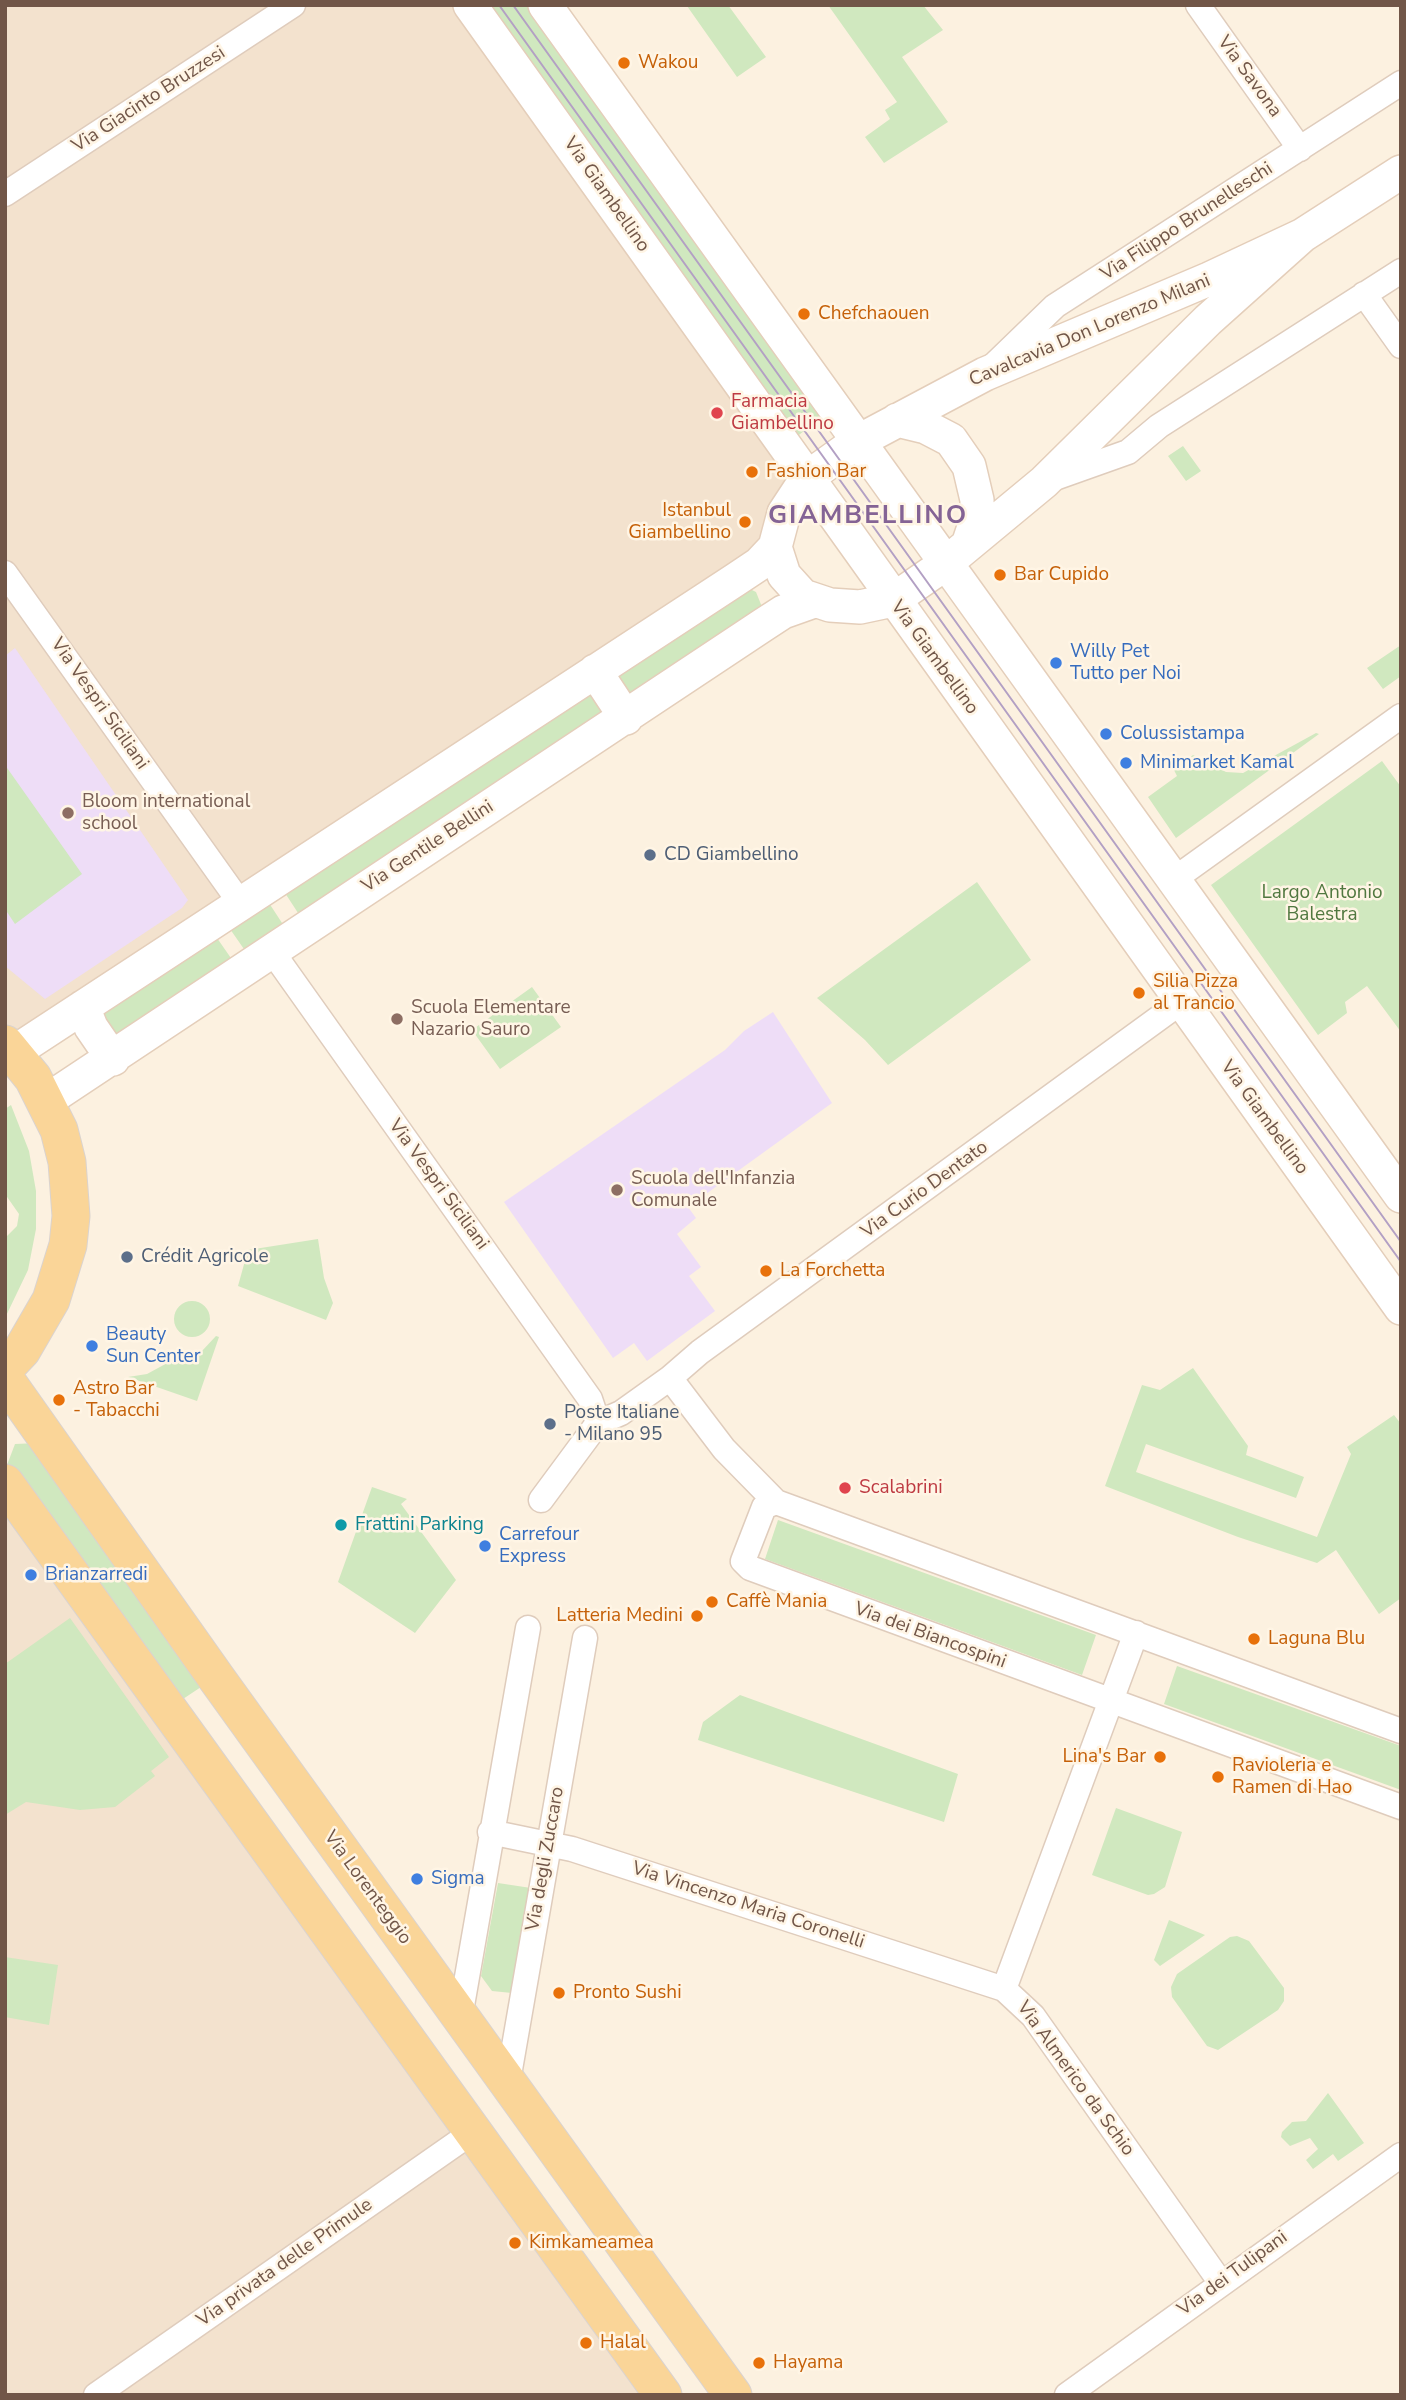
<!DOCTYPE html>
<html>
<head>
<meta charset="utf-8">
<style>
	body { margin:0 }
	#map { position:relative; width:1406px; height:2400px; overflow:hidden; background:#fcf1e0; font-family:"Nunito Sans",sans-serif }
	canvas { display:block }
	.frame { position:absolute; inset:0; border:7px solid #715648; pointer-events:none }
</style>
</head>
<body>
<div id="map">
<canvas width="1406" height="2400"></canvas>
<div class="frame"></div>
</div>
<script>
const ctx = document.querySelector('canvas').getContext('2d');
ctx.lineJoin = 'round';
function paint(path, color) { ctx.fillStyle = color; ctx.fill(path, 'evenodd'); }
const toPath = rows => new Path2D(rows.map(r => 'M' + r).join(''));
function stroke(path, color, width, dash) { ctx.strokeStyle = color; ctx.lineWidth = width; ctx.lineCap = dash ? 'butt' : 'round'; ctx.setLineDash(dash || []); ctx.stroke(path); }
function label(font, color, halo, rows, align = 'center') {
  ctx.font = font + ' "Nunito Sans",sans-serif'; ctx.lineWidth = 5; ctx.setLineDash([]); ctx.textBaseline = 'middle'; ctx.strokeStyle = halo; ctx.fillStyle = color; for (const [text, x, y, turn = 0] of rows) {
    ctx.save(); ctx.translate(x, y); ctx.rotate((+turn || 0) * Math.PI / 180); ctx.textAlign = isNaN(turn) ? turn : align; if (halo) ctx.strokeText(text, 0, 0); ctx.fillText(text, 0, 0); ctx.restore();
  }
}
paint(toPath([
	[5,5,466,5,802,476,772,545,5,1039],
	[5,1488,660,2395,5,2395]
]), '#f3e2ce');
paint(toPath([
	[15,648,188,900,182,908,45,999,5,966,5,656],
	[773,1012,832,1103,688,1207,696,1218,677,1234,701,1267,689,1276,715,1311,647,1361,634,1343,613,1358,504,1202,725,1050,744,1031]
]), '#eeddf7');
paint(toPath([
	[476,5,533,5,823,416,790,442],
	[728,5,766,57,737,77,687,6],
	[828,5,923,5,943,30,902,57,948,122,884,163,865,137,890,119,885,110,897,102],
	[1183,446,1201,471,1186,481,1168,456],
	[750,589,756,592,762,607,631,700,615,676],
	[1401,645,1401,676,1383,689,1367,668],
	[594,690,610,713,300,916,285,893],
	[1316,733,1319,734,1176,838,1148,797,1177,776,1174,770,1193,755,1226,772,1243,773],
	[1382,761,1401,787,1401,1032,1367,986,1345,1002,1347,1013,1318,1035,1211,885],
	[5,765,82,874,15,924,5,909],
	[977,882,1031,960,888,1065,865,1040,817,998],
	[269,903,284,926,246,952,230,929],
	[217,938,233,961,123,1034,113,1035,101,1013],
	[532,987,561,1027,500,1069,472,1030],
	[11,1105,29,1151,36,1191,36,1229,28,1270,5,1318,5,1238,17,1226,19,1214,5,1194,5,1109],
	[318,1239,324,1278,333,1303,326,1320,238,1286,248,1250],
	'174 1319a18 18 0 1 1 36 0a18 18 0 1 1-36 0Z',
	[216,1336,219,1337,197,1401,128,1377,147,1374,171,1361,201,1352],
	[1193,1368,1248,1446,1246,1455,1304,1477,1296,1498,1146,1444,1136,1472,1317,1537,1351,1454,1347,1447,1394,1415,1401,1424,1401,1598,1379,1614,1336,1550,1317,1563,1238,1537,1105,1486,1142,1385,1160,1390],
	[39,1443,210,1681,177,1703,7,1465,15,1444],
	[372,1487,407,1499,401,1504,456,1580,415,1633,338,1582],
	[778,1520,1096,1635,1082,1675,765,1559],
	[70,1618,169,1757,151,1771,155,1776,115,1807,80,1810,26,1802,5,1815,5,1664],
	[1177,1666,1401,1746,1401,1790,1164,1704],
	[740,1695,958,1774,944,1822,698,1740,703,1722],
	[1116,1808,1182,1832,1165,1887,1154,1894,1148,1895,1092,1875],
	[498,1883,531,1888,512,1993,492,1991,481,1976],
	[1169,1920,1205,1935,1160,1966,1154,1960],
	[1237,1936,1249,1941,1284,1988,1284,2001,1278,2010,1218,2050,1207,2046,1172,1997,1171,1987,1177,1974,1230,1937],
	[5,1957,58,1965,49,2025,5,2017],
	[1328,2093,1364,2143,1338,2161,1333,2154,1313,2169,1306,2160,1318,2149,1310,2138,1290,2146,1281,2137,1282,2132,1292,2122,1306,2121]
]), '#d0e8bf');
const street = toPath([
	[1198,5,1300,149],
	[5,194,293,5],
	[1364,294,1401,346],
	[995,364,1055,306,1401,83],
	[1052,479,1128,452,1159,426,1401,271],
	[5,573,241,904],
	[1173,880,1401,716],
	[271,950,590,1399,598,1423],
	[670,1378,724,1449,776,1502,1401,1731],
	[541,1500,598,1423,621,1413,670,1378,700,1352,1181,1002],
	[776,1502,764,1507,743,1561,750,1568,1401,1807],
	[490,1832,572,1849,1004,1989,1033,2016,1221,2283],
	[1004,1989,1136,1633],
	[460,2017,528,1628],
	[508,2081,585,1638],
	[96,2395,474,2131],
	[1067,2395,1401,2155]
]);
const secondary = toPath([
	[470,5,1401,1308],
	[545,5,1401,1196],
	[1303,235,1208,320,1044,482,945,564,893,600,860,607,830,605,803,596,784,575,775,547,784,513,807,478,857,442,985,374,1209,279,1303,235,1401,172],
	[897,420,926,427,951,440,969,466,977,500,977,518,969,542],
	[595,671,626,718],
	[83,1007,91,1027,113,1059],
	[13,1053,735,580,759,564,775,547],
	[46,1101,763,625,783,612,814,601]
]);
const primary = toPath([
	[5,1044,33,1078,59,1130,67,1162,71,1216,68,1245,51,1300,22,1350,5,1368],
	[5,1379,217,1679,733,2395],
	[5,1483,663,2395]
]);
stroke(street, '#dfccbc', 27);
stroke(secondary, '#e4ceba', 36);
stroke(primary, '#dad3cf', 39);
stroke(street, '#fff', 24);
stroke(secondary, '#fff', 33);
stroke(primary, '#fad598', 37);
stroke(toPath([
	[499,5,1401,1262],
	[513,5,1401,1242]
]), '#b3a0c4', 2);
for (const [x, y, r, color] of [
	[624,63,7,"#e8710a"],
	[804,314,7,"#e8710a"],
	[717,413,7,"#e0444e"],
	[752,472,7,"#e8710a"],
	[745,522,7,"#e8710a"],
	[1000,575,7,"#e8710a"],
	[1056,663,7,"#3f7fe0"],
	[1106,734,7,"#3f7fe0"],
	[1126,763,7,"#3f7fe0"],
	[68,813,7,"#8d6e63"],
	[650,855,7,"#5c6f8a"],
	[1139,993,7,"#e8710a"],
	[397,1019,7,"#8d6e63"],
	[617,1190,7,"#8d6e63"],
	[127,1257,7,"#5c6f8a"],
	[766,1271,7,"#e8710a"],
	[92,1346,7,"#3f7fe0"],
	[59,1400,7,"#e8710a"],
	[550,1424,7,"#5c6f8a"],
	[845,1488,7,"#e0444e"],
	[341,1525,7,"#0f9aa8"],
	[485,1546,7,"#3f7fe0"],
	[31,1575,7,"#3f7fe0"],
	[712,1602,7,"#e8710a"],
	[697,1616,7,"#e8710a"],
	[1254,1639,7,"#e8710a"],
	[1160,1757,7,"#e8710a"],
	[1218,1777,7,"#e8710a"],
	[417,1879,7,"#3f7fe0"],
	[559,1993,7,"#e8710a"],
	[515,2243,7,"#e8710a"],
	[586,2343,7,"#e8710a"],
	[759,2363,7,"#e8710a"]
]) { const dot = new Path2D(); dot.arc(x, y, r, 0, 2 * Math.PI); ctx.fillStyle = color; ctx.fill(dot); stroke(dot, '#fff5e5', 2.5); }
label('19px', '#c56008', '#fff5e5', [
	["Wakou",638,63],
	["Chefchaouen",818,314],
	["Fashion Bar",766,472],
	["Istanbul",731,511,"right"],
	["Giambellino",731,533,"right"],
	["Bar Cupido",1014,575],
	["Silia Pizza",1153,982],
	["al Trancio",1153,1004],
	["La Forchetta",780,1271],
	["Astro Bar",73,1389],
	["- Tabacchi",73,1411],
	["Caffè Mania",726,1602],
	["Latteria Medini",683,1616,"right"],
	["Laguna Blu",1268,1639],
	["Lina's Bar",1146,1757,"right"],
	["Ravioleria e",1232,1766],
	["Ramen di Hao",1232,1788],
	["Pronto Sushi",573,1993],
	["Kimkameamea",529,2243],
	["Halal",600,2343],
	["Hayama",773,2363]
], 'left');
label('19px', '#715648', '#fff5e5', [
	["Via Savona",1249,77,54],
	["Via Giacinto Bruzzesi",149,100,-33],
	["Via Giambellino",606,195,55],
	["Via Filippo Brunelleschi",1187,222,-33],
	["Cavalcavia Don Lorenzo Milani",1090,331,-23],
	["Via Giambellino",934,658,54],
	["Via Vespri Siciliani",99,704,55],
	["Via Gentile Bellini",428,847,-33],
	["Via Giambellino",1264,1118,54],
	["Via Vespri Siciliani",438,1185,54],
	["Via Curio Dentato",925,1190,-36],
	["Via dei Biancospini",930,1636,20],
	["Via degli Zuccaro",546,1859,-80],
	["Via Lorenteggio",367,1888,54],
	["Via Vincenzo Maria Coronelli",748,1906,18],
	["Via Almerico da Schio",1075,2079,54],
	["Via privata delle Primule",285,2263,-35],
	["Via dei Tulipani",1233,2274,-36]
]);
label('19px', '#be3a42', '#fff5e5', [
	["Farmacia",731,402],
	["Giambellino",731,424],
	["Scalabrini",859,1488]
], 'left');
label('19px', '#366cbe', '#fff5e5', [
	["Willy Pet",1070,652],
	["Tutto per Noi",1070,674],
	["Colussistampa",1120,734],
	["Minimarket Kamal",1140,763],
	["Beauty",106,1335],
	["Sun Center",106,1357],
	["Carrefour",499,1535],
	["Express",499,1557],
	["Brianzarredi",45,1575],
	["Sigma",431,1879]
], 'left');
label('19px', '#785e54', '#fff5e5', [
	["Bloom international",82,802],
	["school",82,824],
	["Scuola Elementare",411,1008],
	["Nazario Sauro",411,1030],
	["Scuola dell'Infanzia",631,1179],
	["Comunale",631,1201]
], 'left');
label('19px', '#4e5e75', '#fff5e5', [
	["CD Giambellino",664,855],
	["Crédit Agricole",141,1257],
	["Poste Italiane",564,1413],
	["- Milano 95",564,1435]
], 'left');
label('19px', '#517840', '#fff5e5', [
	["Largo Antonio",1322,893],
	["Balestra",1322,915]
]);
label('19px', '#0d838f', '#fff5e5', [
	["Frattini Parking",355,1525]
], 'left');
ctx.letterSpacing = '2px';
label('bold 26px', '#846395', '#fff5e5', [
	["GIAMBELLINO",868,517]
]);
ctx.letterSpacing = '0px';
</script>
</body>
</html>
